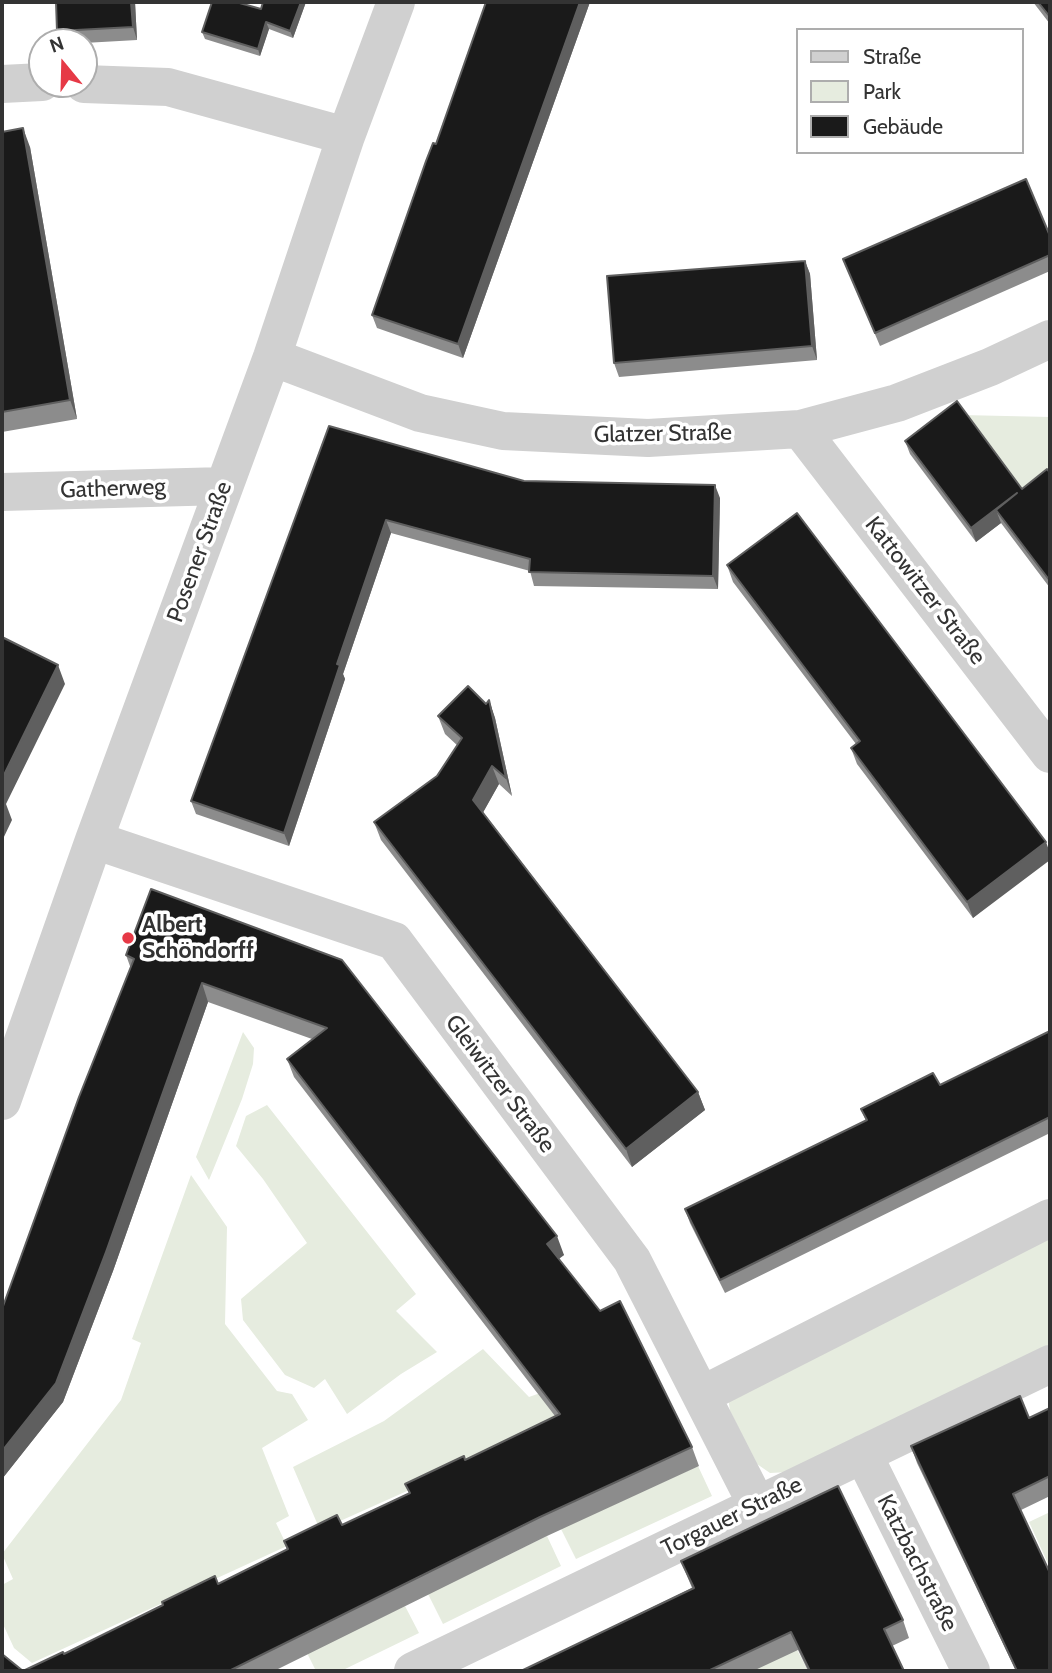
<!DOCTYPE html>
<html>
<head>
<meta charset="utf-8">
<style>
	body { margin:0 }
	#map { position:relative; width:1052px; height:1673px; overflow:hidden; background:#fff; font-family:Cabin,sans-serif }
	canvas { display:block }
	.frame { position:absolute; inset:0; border:4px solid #333; pointer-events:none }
	.legend { position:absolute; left:796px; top:28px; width:228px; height:126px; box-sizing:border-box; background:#fff; border:2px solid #adadad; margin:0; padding:9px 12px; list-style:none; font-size:21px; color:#333 }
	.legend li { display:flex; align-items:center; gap:14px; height:35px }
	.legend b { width:35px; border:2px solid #adadad }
	.north { position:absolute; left:28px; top:28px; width:70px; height:70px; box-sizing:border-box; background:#fff; border:2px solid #adadad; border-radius:50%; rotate:341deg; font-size:19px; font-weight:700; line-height:28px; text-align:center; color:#333 }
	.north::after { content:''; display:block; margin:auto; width:24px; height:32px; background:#e63946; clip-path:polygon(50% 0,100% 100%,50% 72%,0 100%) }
</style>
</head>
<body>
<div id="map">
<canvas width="1052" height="1673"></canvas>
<div class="frame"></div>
<ul class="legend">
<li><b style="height:9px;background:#d0d0d0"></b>Straße</li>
<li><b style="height:19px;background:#e6ecdf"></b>Park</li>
<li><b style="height:19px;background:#1a1a1a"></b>Gebäude</li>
</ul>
<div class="north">N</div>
</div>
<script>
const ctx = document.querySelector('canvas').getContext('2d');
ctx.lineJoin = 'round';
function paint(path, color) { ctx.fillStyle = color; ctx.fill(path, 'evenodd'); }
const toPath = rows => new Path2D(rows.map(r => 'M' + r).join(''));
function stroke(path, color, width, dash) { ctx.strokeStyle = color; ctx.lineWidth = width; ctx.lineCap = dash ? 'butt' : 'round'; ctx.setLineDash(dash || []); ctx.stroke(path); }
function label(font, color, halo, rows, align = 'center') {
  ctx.font = font + ' Cabin,sans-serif'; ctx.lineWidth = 7; ctx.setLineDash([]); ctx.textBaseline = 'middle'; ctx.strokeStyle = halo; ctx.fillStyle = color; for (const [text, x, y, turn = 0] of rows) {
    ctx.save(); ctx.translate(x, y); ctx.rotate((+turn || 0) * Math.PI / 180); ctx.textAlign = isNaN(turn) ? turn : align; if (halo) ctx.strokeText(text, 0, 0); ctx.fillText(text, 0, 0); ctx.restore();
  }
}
paint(toPath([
	[962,415,1050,417,1050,484,1027,503],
	[243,1032,254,1048,253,1064,242,1099,209,1180,196,1157],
	[267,1105,416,1294,396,1311,437,1352,401,1374,347,1414,325,1379,314,1388,285,1375,243,1320,241,1299,307,1243,263,1179,236,1146,246,1116],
	[191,1175,227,1227,225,1324,277,1391,292,1394,308,1420,262,1448,289,1516,276,1523,287,1546,32,1663,14,1648,2,1622,2,1585,13,1579,2,1554,121,1400,141,1343,132,1339],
	[1050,1236,1050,1347,789,1472,770,1473,757,1464,730,1411,728,1397],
	[483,1349,529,1397,543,1392,561,1422,320,1530,293,1467,384,1421],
	[698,1466,712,1496,576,1559,561,1529],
	[1050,1512,1050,1568,1029,1522],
	[547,1536,561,1566,443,1624,428,1594],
	[405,1606,419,1633,341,1671,316,1671,307,1653],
	[794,1644,808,1671,752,1671]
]), '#e6ecdf');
stroke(toPath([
	[2,84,42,82],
	[84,84,168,87,346,136],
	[272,357,420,413,503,431,648,438,800,429,897,403,990,367,1050,339],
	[800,429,1050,754],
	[2,492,224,486],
	[94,840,394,941,632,1260,757,1505],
	[2,1101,94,840,272,357,346,136,396,2],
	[702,1395,1050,1218],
	[863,1454,971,1671],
	[413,1671,1050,1364]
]), '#d0d0d0', 38);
paint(toPath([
	[135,2,137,40,84,43,84,42,61,42,57,31],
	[306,2,293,38,269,29,260,56,205,39,202,32,261,9],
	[486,2,590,2,463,358,377,328,372,315,436,144],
	[1033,2,1050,2,1050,24],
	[2,132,30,147,77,419,2,432],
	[1050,236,1050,271,880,346,843,259],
	[805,261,810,274,817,360,619,377,614,363],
	[329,426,524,481,720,498,718,589,534,586,530,571,391,533,343,674,345,679,289,846,196,814,191,801],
	[905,441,1022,489,1050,473,1050,588,1001,523,976,542,910,454],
	[727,565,1050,853,973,918,857,764,851,748,856,744,733,582],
	[489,700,495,718,512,796,499,784,483,812,698,1092,705,1110,632,1167,381,840,374,822,437,776,458,746,445,734,438,716,486,704],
	[126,955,342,960,564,1255,559,1259,692,1447,699,1466,547,1536,274,1671,2,1671,23,1671,64,1654,218,1584,287,1550,284,1541,342,1525,409,1493,405,1484,465,1460,555,1416,294,1077,287,1059,312,1039,208,1002,113,1271,63,1402,2,1479,2,1309,131,969],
	[1050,1031,1050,1133,725,1293,690,1223,685,1209,866,1121,861,1109,940,1085],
	[1050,1408,1050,1496,1021,1510,1050,1671,1016,1671,917,1463,911,1446,1029,1418],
	[681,1561,903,1620,909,1638,892,1646,904,1671,808,1671,798,1650,753,1671,521,1671,692,1588]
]), '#8c8c8c');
paint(toPath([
	[131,2,135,2,137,40,133,27],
	[301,2,306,2,293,38,290,31],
	[580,2,590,2,463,358,458,344],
	[266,22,269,29,260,56,258,49],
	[23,128,30,147,77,419,70,400],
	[805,261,810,274,817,360,812,346],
	[715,485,720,498,718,589,713,576],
	[996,510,1001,523,976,542,971,528],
	[386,520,391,533,343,674,345,679,289,846,284,833,337,664],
	[58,665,65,684,6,804,12,820,2,841,2,779],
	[489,700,495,718,512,796,506,778],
	[492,766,499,784,480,818,473,800],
	[1046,842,1050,853,1050,860,973,918,967,902],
	[202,983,208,1002,113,1271,63,1402,2,1479,2,1451],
	[698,1092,705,1110,632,1167,626,1149],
	[557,1236,564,1255,554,1262,547,1244]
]), '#5f5f5f');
const building = toPath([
	[56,2,131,2,133,27,57,31,56,2],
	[212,2,236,2,261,9,263,2,301,2,290,31,266,22,258,49,202,32,212,2],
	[486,2,580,2,458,344,372,315,426,161,433,143,436,144,486,2],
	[1038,2,1050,2,1050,17,1038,2],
	[23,128,70,400,2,412,2,132,23,128],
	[1026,179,1050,236,1050,255,875,333,843,259,1026,179],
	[805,261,812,346,614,363,607,276,805,261],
	[957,401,1022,489,1047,469,1050,473,1050,581,996,510,1017,493,971,528,905,441,957,401],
	[329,426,524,481,715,485,713,576,529,572,530,559,386,520,337,664,340,665,284,833,191,801,329,426],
	[797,513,1046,842,967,902,851,748,860,741,727,565,797,513],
	[2,637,58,665,2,779,2,637],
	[468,686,486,704,489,700,506,778,492,766,473,800,698,1092,626,1149,374,822,437,776,462,738,438,716,468,686],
	[151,889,342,960,557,1236,547,1244,600,1311,620,1301,692,1447,540,1517,229,1671,2,1671,2,1654,23,1671,63,1652,64,1654,163,1605,162,1602,215,1576,218,1584,288,1549,284,1541,337,1515,342,1525,410,1493,405,1484,464,1456,465,1460,560,1414,287,1059,327,1028,202,983,106,1252,56,1383,2,1451,2,1309,79,1097,134,959,126,955,151,889],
	[1050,1031,1050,1117,720,1280,685,1209,867,1120,861,1109,933,1073,940,1085,1050,1031],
	[1020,1396,1029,1418,1050,1408,1050,1476,1013,1494,1050,1573,1050,1671,1017,1671,911,1446,1020,1396],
	[838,1486,903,1620,884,1629,904,1671,810,1671,791,1632,708,1671,521,1671,694,1588,681,1561,838,1486]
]);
paint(building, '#1a1a1a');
stroke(building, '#5f5f5f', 2);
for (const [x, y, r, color] of [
	[128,938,7,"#e63946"]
]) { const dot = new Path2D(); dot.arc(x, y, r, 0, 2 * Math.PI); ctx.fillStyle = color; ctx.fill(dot); stroke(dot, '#fff', 2.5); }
label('23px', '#333', '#fff', [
	["Glatzer Straße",663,434,-1],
	["Gatherweg",113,489,-2],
	["Posener Straße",200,552,-70],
	["Kattowitzer Straße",925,591,52],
	["Gleiwitzer Straße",500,1084,53],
	["Torgauer Straße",732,1517,-26],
	["Katzbachstraße",917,1563,63]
]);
label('bold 23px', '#333', '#fff', [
	["Albert",142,925],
	["Schöndorff",142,951]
], 'left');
</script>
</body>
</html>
